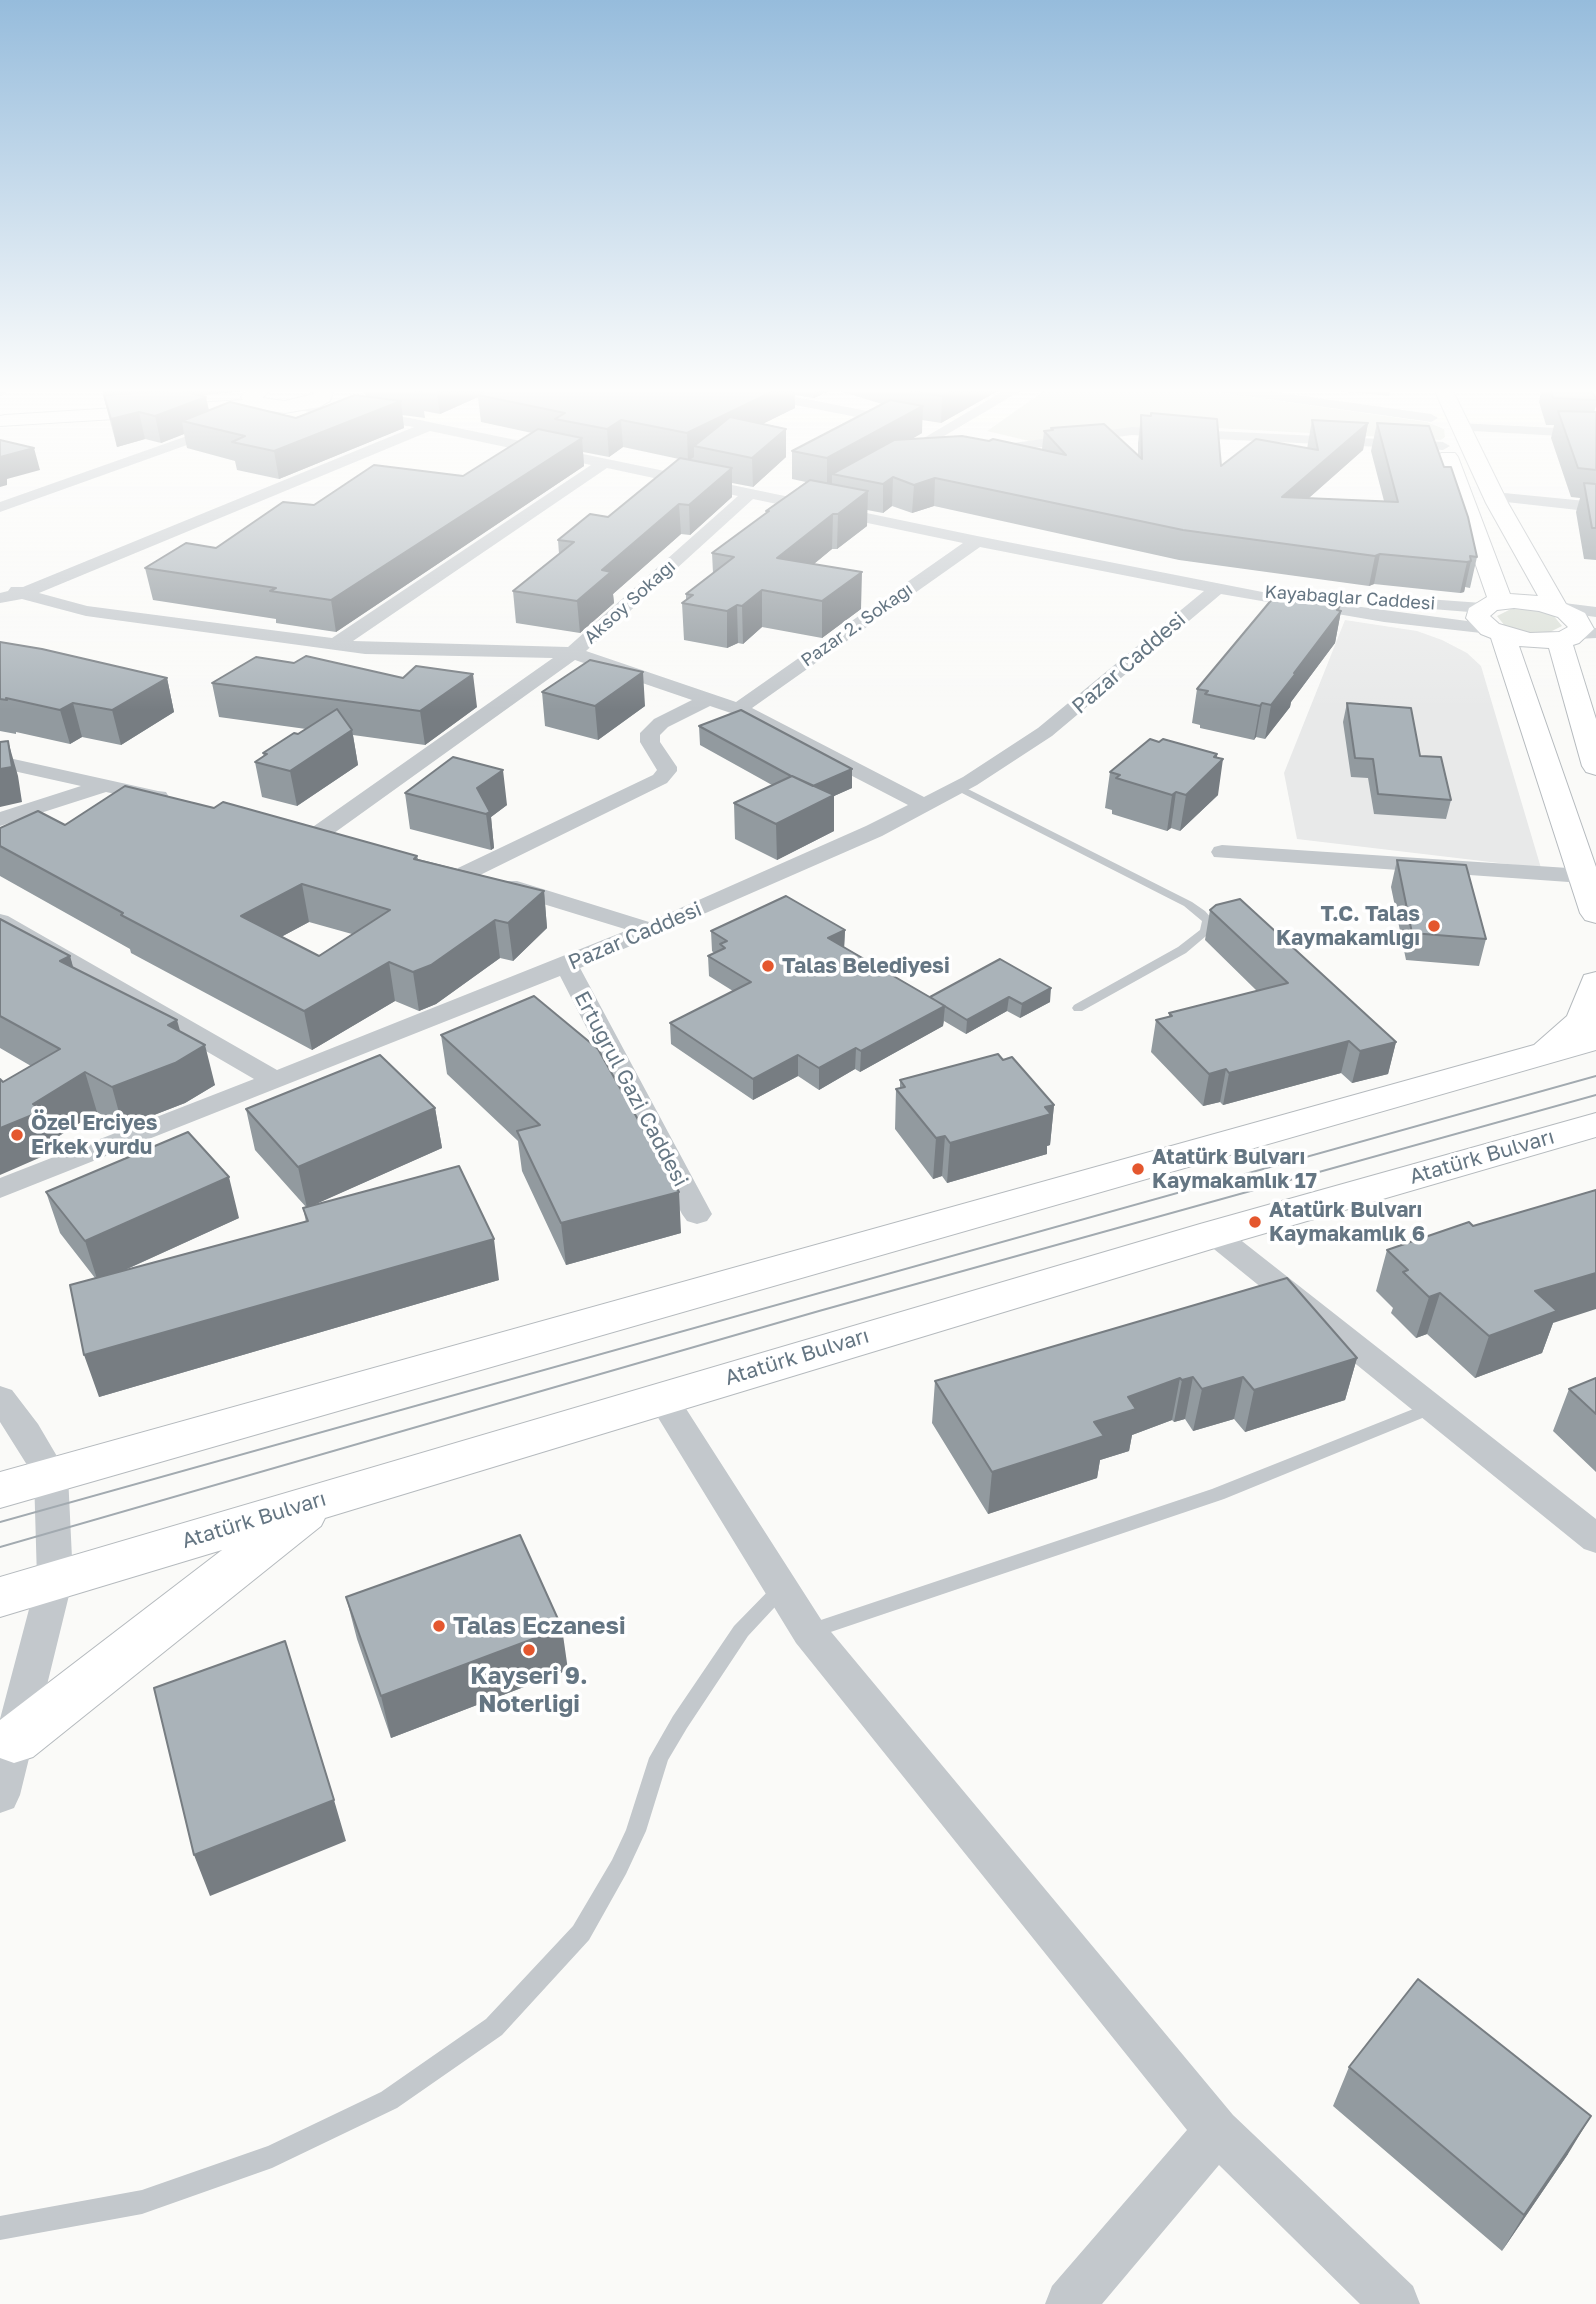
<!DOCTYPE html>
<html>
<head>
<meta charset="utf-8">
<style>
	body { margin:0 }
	canvas { display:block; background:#fafaf8 }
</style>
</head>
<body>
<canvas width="1596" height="2304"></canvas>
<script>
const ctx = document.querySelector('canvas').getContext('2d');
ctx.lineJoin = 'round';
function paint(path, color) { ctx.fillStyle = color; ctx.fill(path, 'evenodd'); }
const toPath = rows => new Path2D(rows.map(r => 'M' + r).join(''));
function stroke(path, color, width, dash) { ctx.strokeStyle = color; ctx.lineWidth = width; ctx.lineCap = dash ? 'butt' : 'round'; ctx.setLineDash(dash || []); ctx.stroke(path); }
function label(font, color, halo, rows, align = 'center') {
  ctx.font = font + ' "Golos Text",sans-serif'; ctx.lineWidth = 7; ctx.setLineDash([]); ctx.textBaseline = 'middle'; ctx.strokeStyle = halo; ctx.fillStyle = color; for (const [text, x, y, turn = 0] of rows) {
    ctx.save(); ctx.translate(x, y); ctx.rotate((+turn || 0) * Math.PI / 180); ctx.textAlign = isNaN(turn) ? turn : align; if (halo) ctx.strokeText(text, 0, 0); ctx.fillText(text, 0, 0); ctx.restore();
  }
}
paint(toPath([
	[1345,620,1417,631,1442,640,1467,653,1481,666,1541,868,1297,839,1284,773]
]), '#e8e9e9');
paint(toPath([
	[1050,387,1181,387,1427,422,1444,429,1445,437,1441,440,1195,427,1029,441,987,431],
	[1511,609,1537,610,1553,615,1562,626,1548,633,1530,633,1505,626,1497,616]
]), '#dadfd7');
const secondary = toPath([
	[254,387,269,387,271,390,262,398,285,401,314,394,307,387,329,387,333,392,330,401,319,407,285,413,263,410,0,426,0,416,5,415,243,400,241,397,244,393,254,387]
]);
const primary = toPath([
	[1433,387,1451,387,1508,503,1566,604,1585,613,1594,629,1579,643,1573,645,1596,719,1596,775,1586,772,1582,766,1549,648,1519,646,1596,867,1596,923,1585,920,1580,913,1491,638,1481,634,1466,618,1469,608,1487,597,1438,457,1441,453,1455,453,1458,457,1510,594,1538,596,1486,503,1433,387],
	[1514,608,1539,611,1558,617,1568,627,1559,632,1530,633,1499,624,1490,616,1497,610,1514,608],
	[1596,972,1596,1050,0,1508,0,1472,1534,1045,1567,1016,1584,975,1596,972],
	[1596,1113,1596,1137,1228,1244,325,1518,321,1526,33,1757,14,1763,0,1758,0,1720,222,1550,0,1617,0,1577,1200,1224,1596,1113]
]);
stroke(secondary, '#b3babf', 2);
stroke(primary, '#b5babe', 2);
paint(toPath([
	[958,784,1192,902,1205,911,1214,921,1212,931,1186,953,1082,1011,1074,1011,1072,1008,1074,1005,1178,947,1200,930,1202,921,1184,906,954,789,954,785,958,784],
	[1431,1402,1437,1404,1439,1408,1437,1412,1224,1499,810,1639,803,1636,801,1631,803,1626,1212,1489,1431,1402],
	[781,1582,787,1584,790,1589,787,1594,748,1636,687,1728,668,1760,646,1831,626,1874,589,1940,502,2035,397,2108,272,2168,142,2214,0,2240,0,2216,142,2190,268,2146,381,2092,486,2019,573,1926,612,1860,626,1830,649,1758,673,1716,734,1626,775,1584,781,1582]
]), '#c3c8cc');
paint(toPath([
	[0,387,10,387,5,395,0,396,0,387],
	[716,387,745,387,898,417,905,421,898,425,723,391,716,387],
	[1010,387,1027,387,907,458,897,458,895,455,1010,387],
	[1203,387,1240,387,1431,414,1438,418,1431,422,1210,391,1203,387],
	[295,402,410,418,977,536,1293,598,1490,624,1499,629,1490,634,1384,622,1221,594,1052,736,977,785,882,836,580,968,712,1214,707,1221,697,1224,687,1221,682,1214,560,976,0,1198,0,1178,254,1079,0,931,0,914,8,916,277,1070,628,930,501,891,497,886,501,881,517,881,649,922,866,826,908,805,731,713,710,706,668,727,660,735,660,742,677,767,677,771,667,783,474,878,458,878,455,873,458,868,653,775,657,770,640,742,640,733,654,719,692,700,575,660,323,841,307,841,304,836,307,831,553,658,365,654,86,616,22,599,0,603,0,593,8,591,11,587,23,587,414,427,290,409,290,403,295,402],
	[430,431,591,465,332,638,87,606,39,593,430,431],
	[607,468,738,496,568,647,353,641,607,468],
	[753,499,963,543,736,702,586,651,753,499],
	[980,547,1204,591,1038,728,963,777,924,797,752,708,980,547],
	[1460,423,1596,430,1596,438,1455,430,1453,427,1455,424,1460,423],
	[221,424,226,425,228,428,226,431,0,512,0,502,221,424],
	[1132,427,1443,442,1450,446,1443,450,1132,435,1013,451,985,450,978,446,985,442,1013,443,1132,427],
	[1494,492,1596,502,1596,512,1488,500,1486,497,1494,492],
	[1413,598,1482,603,1491,608,1482,613,1407,607,1404,603,1413,598],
	[1556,602,1596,607,1596,617,1550,611,1547,607,1550,603,1556,602],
	[1596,628,1596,638,1577,639,1568,634,1577,629,1596,628],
	[0,756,158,791,166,792,169,797,166,802,158,803,106,792,0,826,0,812,81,786,0,768,0,756],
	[1222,845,1583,869,1591,871,1594,876,1591,881,1583,883,1214,857,1211,852,1214,847,1222,845],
	[1214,1224,1224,1227,1596,1519,1596,1553,1584,1549,1204,1241,1199,1234,1204,1227,1214,1224],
	[0,1386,12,1390,38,1424,68,1475,73,1579,20,1795,14,1808,0,1813,0,1719,37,1579,34,1476,0,1422,0,1386],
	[662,1386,674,1390,822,1621,1233,2115,1413,2286,1420,2304,1360,2304,1219,2165,1102,2304,1045,2304,1052,2286,1187,2130,796,1643,646,1398,650,1390,662,1386]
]), '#c3c8cc');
paint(secondary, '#fff');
paint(primary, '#fff');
stroke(toPath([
	[0,1522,1596,1076],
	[0,1547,819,1311,1596,1095]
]), '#a2aab0', 2);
paint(toPath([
	[101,387,249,387,242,391,201,395,206,397,209,410,296,418,366,396,359,387,657,387,670,390,676,387,1005,387,941,423,922,420,922,433,912,439,989,441,1042,449,1044,431,1051,430,1051,428,1138,456,1138,443,1141,415,1221,466,1307,449,1312,420,1368,423,1363,450,1309,498,1384,501,1371,451,1377,423,1444,467,1477,557,1470,588,1465,587,1464,592,1460,593,1374,584,1369,586,1179,560,934,506,912,513,892,506,883,513,867,510,867,526,837,549,832,549,814,564,861,609,822,638,762,627,743,644,738,643,727,648,684,640,682,603,686,600,686,594,713,573,712,553,766,514,766,511,806,482,792,479,792,451,882,404,833,389,814,398,795,395,795,408,762,424,786,457,753,487,732,483,732,497,690,535,681,534,613,594,614,603,580,633,516,623,513,591,559,554,558,540,608,517,679,459,623,447,609,457,583,452,584,466,336,632,276,623,276,619,153,600,145,568,216,548,314,505,463,476,532,433,481,422,478,397,440,414,424,411,425,418,402,415,404,428,279,479,237,470,235,461,187,448,184,434,161,443,145,439,117,447],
	[1327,387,1393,387,1389,396,1327,390],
	[1542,387,1589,387,1596,398,1596,406,1594,412,1596,412,1596,560,1584,559,1576,512,1580,498,1571,497,1551,438,1554,425,1546,425,1539,402],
	[1339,611,1341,611,1335,643,1291,702,1290,707,1265,739,1256,737,1254,740,1200,728,1200,725,1192,723,1197,689],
	[0,642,167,678,174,712,121,745,82,737,70,744,16,732,16,734,0,731],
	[212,683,477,707,425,745,353,735,358,765,297,806,262,797,255,762,264,757,263,753,306,729,219,717],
	[542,692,645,706,598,740,545,726],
	[1347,703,1451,800,1446,819,1374,814,1368,778,1351,777,1343,722],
	[699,726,852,788,834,796,834,831,777,860,735,839,734,803,772,785,700,745],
	[1159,742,1217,754,1218,795,1180,831,1171,828,1167,831,1112,814,1112,810,1105,808,1110,772],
	[405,793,507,805,491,817,494,848,491,850,410,829],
	[65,825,417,856,418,859,544,891,547,928,513,961,500,958,436,1004,419,1011,395,1001,312,1050,131,953,130,949,0,876,0,828],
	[309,922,352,934,319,956,281,937],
	[1397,860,1486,939,1479,966,1406,960,1391,887],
	[1210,910,1396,1042,1388,1074,1352,1083,1341,1073,1223,1105,1220,1102,1203,1106,1151,1052,1156,1020,1169,1017,1169,1013,1257,991,1205,940],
	[0,919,70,956,73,968,180,1032,215,1085,185,1103,123,1127,97,1112,51,1141,55,1151,3,1082,31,1066,0,1048],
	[845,930,844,947,930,997,1000,959,1050,1002,1020,1018,1007,1011,966,1034,944,1021,943,1026,860,1072,855,1069,819,1090,798,1076,753,1100,671,1044,670,1023,733,991,709,976,708,956,714,953,712,951,711,931],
	[441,1035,681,1233,566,1265,522,1171,518,1141,447,1074],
	[1003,1060,1054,1105,1050,1145,1047,1146,1047,1154,947,1183,942,1176,933,1179,895,1129,896,1089,900,1088,900,1080],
	[435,1108,442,1148,313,1205,499,1280,99,1397,95,1278,60,1233,46,1192,239,1218,125,1270,306,1222,303,1208,306,1207,255,1150,246,1109],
	[1387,1250,1553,1323,1542,1353,1475,1378,1427,1334,1416,1338,1391,1313,1393,1308,1376,1291],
	[1357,1358,1345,1400,1245,1432,1234,1419,1193,1431,1185,1419,1174,1422,1172,1420,1132,1435,1129,1451,1100,1460,1097,1478,988,1514,932,1423,935,1381],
	[1596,1378,1596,1472,1553,1431,1569,1389],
	[346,1597,568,1670,391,1738,357,1639],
	[1349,2067,1568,2154,1502,2251,1333,2106]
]), '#929a9f');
paint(toPath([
	[102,387,249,387,242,391,106,406],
	[436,387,495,387,478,395,478,397,440,414],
	[782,387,794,387,795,408,710,450,694,446,694,457,688,461,687,433],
	[814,387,833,387,833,389,814,398],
	[958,387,1005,387,941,423,942,396],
	[206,397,211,424,182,421,184,434,161,443,155,416],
	[401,401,404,428,279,479,274,451],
	[923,406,922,433,845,477,832,474,832,484,827,487,827,458],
	[139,412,145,439,117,447,111,419],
	[621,420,623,447,609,457,607,429],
	[1368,423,1363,450,1277,526,1282,497],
	[786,429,786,457,753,487,752,458],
	[582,438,584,466,336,632,331,600],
	[34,448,40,470,7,479,7,485,0,487,0,457],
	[732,468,732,497,690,535,689,505],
	[893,477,892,506,883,513,883,484],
	[935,478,934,506,912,513,914,485],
	[868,491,867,526,837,549,838,514],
	[679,504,681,534,613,594,614,603,580,633,577,601,602,570],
	[833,514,832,549,777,594,777,558],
	[1380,554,1374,584,1369,586,1375,556],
	[1471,561,1464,592,1460,593,1467,562],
	[862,572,861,609,822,638,822,601],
	[762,590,762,627,743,644,742,606],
	[737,605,738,643,727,648,727,611],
	[1340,606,1338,615,1341,611,1335,643,1291,702,1290,707,1265,739,1271,705],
	[643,672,645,706,598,740,595,706],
	[473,674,477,707,425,745,420,711],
	[167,678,174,712,121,745,112,710],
	[73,703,82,737,70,744,60,710],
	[1262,703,1256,737,1254,740,1260,706],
	[352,730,358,765,297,806,290,771],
	[8,741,18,776,22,802,0,807,0,769],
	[1217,754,1215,767,1223,759,1218,795,1180,831,1186,795],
	[852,769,852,788,834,796,834,831,777,860,776,824,810,787],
	[503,770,507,805,491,817,494,848,491,850,486,814,477,788],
	[1176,792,1171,828,1167,831,1172,795],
	[302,884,309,922,249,954,241,916],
	[544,891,547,928,513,961,508,923],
	[495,920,500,958,436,1004,419,1011,413,972],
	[845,930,844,950,828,938],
	[70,956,81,995,60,961],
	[389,962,395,1001,312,1050,304,1011],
	[1051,988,1050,1002,1020,1018,1022,1004],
	[1009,997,1007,1011,966,1034,967,1020],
	[945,1006,943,1026,860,1072,861,1051],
	[177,1020,187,1056,205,1045,215,1085,185,1103,123,1127,112,1087,168,1025],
	[1349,1041,1341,1073,1223,1105,1229,1073],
	[1396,1042,1388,1074,1352,1083,1360,1051],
	[856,1048,855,1069,819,1090,819,1068],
	[798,1055,798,1076,753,1100,753,1079],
	[1226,1069,1220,1102,1203,1106,1209,1074],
	[85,1072,97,1112,51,1141,55,1151,0,1175,0,1128,33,1104],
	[1054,1105,1050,1145,1047,1146,1047,1154,947,1183,950,1143,1045,1107],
	[435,1108,442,1148,307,1208,298,1167],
	[945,1136,942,1176,933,1179,936,1138],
	[229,1177,239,1218,98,1282,85,1241],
	[679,1192,681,1233,566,1265,561,1223],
	[494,1239,499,1280,99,1397,84,1355],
	[1596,1273,1596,1309,1553,1323,1542,1353,1475,1378,1489,1336,1535,1291],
	[1440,1293,1427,1334,1416,1338,1429,1297],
	[1357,1358,1345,1400,1245,1432,1254,1390],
	[1193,1377,1185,1419,1174,1422,1182,1380],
	[1243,1377,1234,1419,1193,1431,1202,1389],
	[1180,1378,1172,1420,1132,1435,1129,1451,1100,1460,1097,1478,988,1514,992,1472,1094,1422,1128,1397],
	[562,1628,568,1670,391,1738,381,1696],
	[334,1800,346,1841,210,1896,194,1855],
	[1591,2116,1568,2154,1502,2251,1524,2215]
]), '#777d82');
const building = toPath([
	[394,387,420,387,422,392,394,387],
	[490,387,657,387,670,390,676,387,782,387,687,433,621,420,607,429,555,419,565,413,478,395,490,387],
	[914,387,958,387,942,396,909,390,914,387],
	[1549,387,1589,387,1596,398,1596,400,1553,398,1549,387],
	[179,390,206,397,155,416,139,412,111,419,104,395,179,390],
	[355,395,401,401,274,451,232,442,245,436,182,421,230,402,296,418,355,395],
	[890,400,923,406,827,458,792,451,890,400],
	[1558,411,1596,412,1596,470,1578,468,1558,411],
	[1151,413,1217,419,1221,466,1256,439,1318,450,1312,420,1368,423,1282,497,1398,502,1377,423,1429,426,1444,467,1451,467,1468,517,1477,557,1470,556,1471,561,1467,562,1380,554,1375,556,1183,530,935,478,914,485,893,477,883,484,832,474,894,440,962,436,989,441,993,439,1066,455,1044,431,1053,430,1051,428,1104,424,1142,459,1141,415,1151,416,1151,413],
	[730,417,786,429,752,458,694,446,730,417],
	[538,429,582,438,331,600,270,591,276,588,145,568,186,543,216,548,283,502,314,505,374,465,463,476,538,429],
	[0,440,34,448,0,457,0,440],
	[680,458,732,468,689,505,679,504,602,570,611,572,577,601,513,591,574,542,558,540,590,514,608,517,680,458],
	[810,480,868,491,838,514,833,514,777,558,862,572,822,601,762,590,742,606,737,605,727,611,682,603,693,595,686,594,734,557,712,553,769,511,766,511,810,480],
	[1584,483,1596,484,1596,528,1592,528,1584,483],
	[1280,595,1340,606,1337,610,1341,611,1294,673,1296,673,1271,705,1262,703,1260,706,1205,694,1208,691,1197,689,1273,598,1277,599,1280,595],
	[0,642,42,649,167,678,112,710,73,703,60,710,6,698,7,700,0,699,0,642],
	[306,656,403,678,416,666,473,674,420,711,212,683,256,657,294,663,306,656],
	[590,660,643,672,595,706,542,692,590,660],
	[1347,703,1411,708,1420,756,1441,757,1451,800,1378,794,1373,759,1355,758,1347,703],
	[337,709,352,730,290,771,255,762,267,754,263,753,294,733,298,734,337,709],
	[741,710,852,769,813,786,792,776,791,776,699,726,741,710],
	[1150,739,1159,742,1163,739,1217,754,1214,757,1223,759,1186,795,1176,792,1172,795,1116,778,1120,775,1110,772,1150,739],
	[8,741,12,767,0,769,0,742,8,741],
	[453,757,503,770,477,788,490,812,486,814,405,793,453,757],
	[792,776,834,795,776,824,734,803,792,776],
	[125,786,214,808,223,802,417,856,414,859,544,891,508,923,495,920,431,965,413,972,389,962,304,1011,121,915,123,913,0,846,0,828,38,811,65,825,125,786],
	[302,884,390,910,319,956,241,916,302,884],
	[1397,860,1466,865,1486,939,1412,933,1397,860],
	[786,896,845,930,828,938,945,1006,861,1051,856,1048,819,1068,798,1055,753,1079,670,1023,751,982,708,956,725,948,720,944,727,941,711,931,786,896],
	[1240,899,1396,1042,1360,1051,1349,1041,1229,1073,1226,1069,1209,1074,1156,1020,1172,1016,1169,1013,1288,983,1210,910,1216,905,1240,899],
	[0,919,70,956,60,961,177,1020,168,1025,205,1045,175,1063,112,1087,85,1072,33,1104,42,1111,0,1128,0,1079,3,1082,60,1049,0,1016,0,919],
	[1000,959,1051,988,1022,1004,1009,997,967,1020,930,997,1000,959],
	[534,996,598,1049,679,1192,561,1223,517,1131,540,1125,441,1035,534,996],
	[998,1054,1003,1060,1012,1057,1054,1105,1045,1107,1051,1114,950,1143,945,1136,936,1138,896,1089,905,1087,900,1080,998,1054],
	[380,1055,435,1108,298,1167,246,1109,380,1055],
	[188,1132,229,1177,85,1241,46,1192,188,1132],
	[459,1166,494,1239,84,1355,70,1285,308,1221,303,1208,459,1166],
	[1596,1190,1596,1273,1535,1291,1557,1311,1489,1336,1440,1293,1429,1297,1403,1272,1408,1270,1387,1250,1469,1222,1473,1226,1596,1190],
	[1287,1278,1357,1358,1254,1390,1243,1377,1202,1389,1193,1377,1182,1380,1180,1378,1128,1397,1136,1409,1094,1422,1104,1436,992,1472,935,1381,1287,1278],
	[1596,1378,1596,1414,1569,1389,1596,1378],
	[520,1535,562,1628,381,1696,346,1597,520,1535],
	[285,1641,334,1800,194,1855,154,1688,285,1641],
	[1418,1979,1591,2116,1524,2215,1349,2067,1418,1979]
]);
paint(building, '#aab3b9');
stroke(building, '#777d82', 2);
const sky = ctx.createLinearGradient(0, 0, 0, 710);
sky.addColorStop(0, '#96bcdc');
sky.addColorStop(0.55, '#fdfdfc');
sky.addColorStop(1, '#fdfdfc00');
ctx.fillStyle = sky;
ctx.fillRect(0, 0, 1596, 710);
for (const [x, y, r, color] of [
	[1434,926,7,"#e4572e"],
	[768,966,7,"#e4572e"],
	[17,1135,7,"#e4572e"],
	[1138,1169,7,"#e4572e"],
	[1255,1222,7,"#e4572e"],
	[439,1626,7,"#e4572e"],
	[529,1650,7,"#e4572e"]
]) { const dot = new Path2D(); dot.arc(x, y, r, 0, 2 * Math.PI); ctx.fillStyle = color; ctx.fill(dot); stroke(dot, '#fff', 2.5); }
label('18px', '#657683', '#fff', [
	["Kayabağlar Caddesi",1350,598,4],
	["Aksoy Sokağı",630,602,-42],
	["Pazar 2. Sokağı",857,625,-35]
]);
label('21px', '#657683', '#fff', [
	["Pazar Caddesi",1129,663,-41],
	["Pazar Caddesi",635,936,-23],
	["Ertuğrul Gazi Caddesi",631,1089,62],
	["Atatürk Bulvarı",1482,1157,-16],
	["Atatürk Bulvarı",797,1357,-17],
	["Atatürk Bulvarı",254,1520,-17]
]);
label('bold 21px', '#657683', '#fff', [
	["T.C. Talas",1420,914,"right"],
	["Kaymakamlığı",1420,938,"right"],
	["Talas Belediyesi",782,966],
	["Özel Erciyes",31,1123],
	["Erkek yurdu",31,1147],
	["Atatürk Bulvarı",1152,1157],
	["Kaymakamlık 17",1152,1181],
	["Atatürk Bulvarı",1269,1210],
	["Kaymakamlık 6",1269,1234]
], 'left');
label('bold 24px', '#657683', '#fff', [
	["Talas Eczanesi",453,1626],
	["Kayseri 9.",529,1676,"center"],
	["Noterliği",529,1704,"center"]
], 'left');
</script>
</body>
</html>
